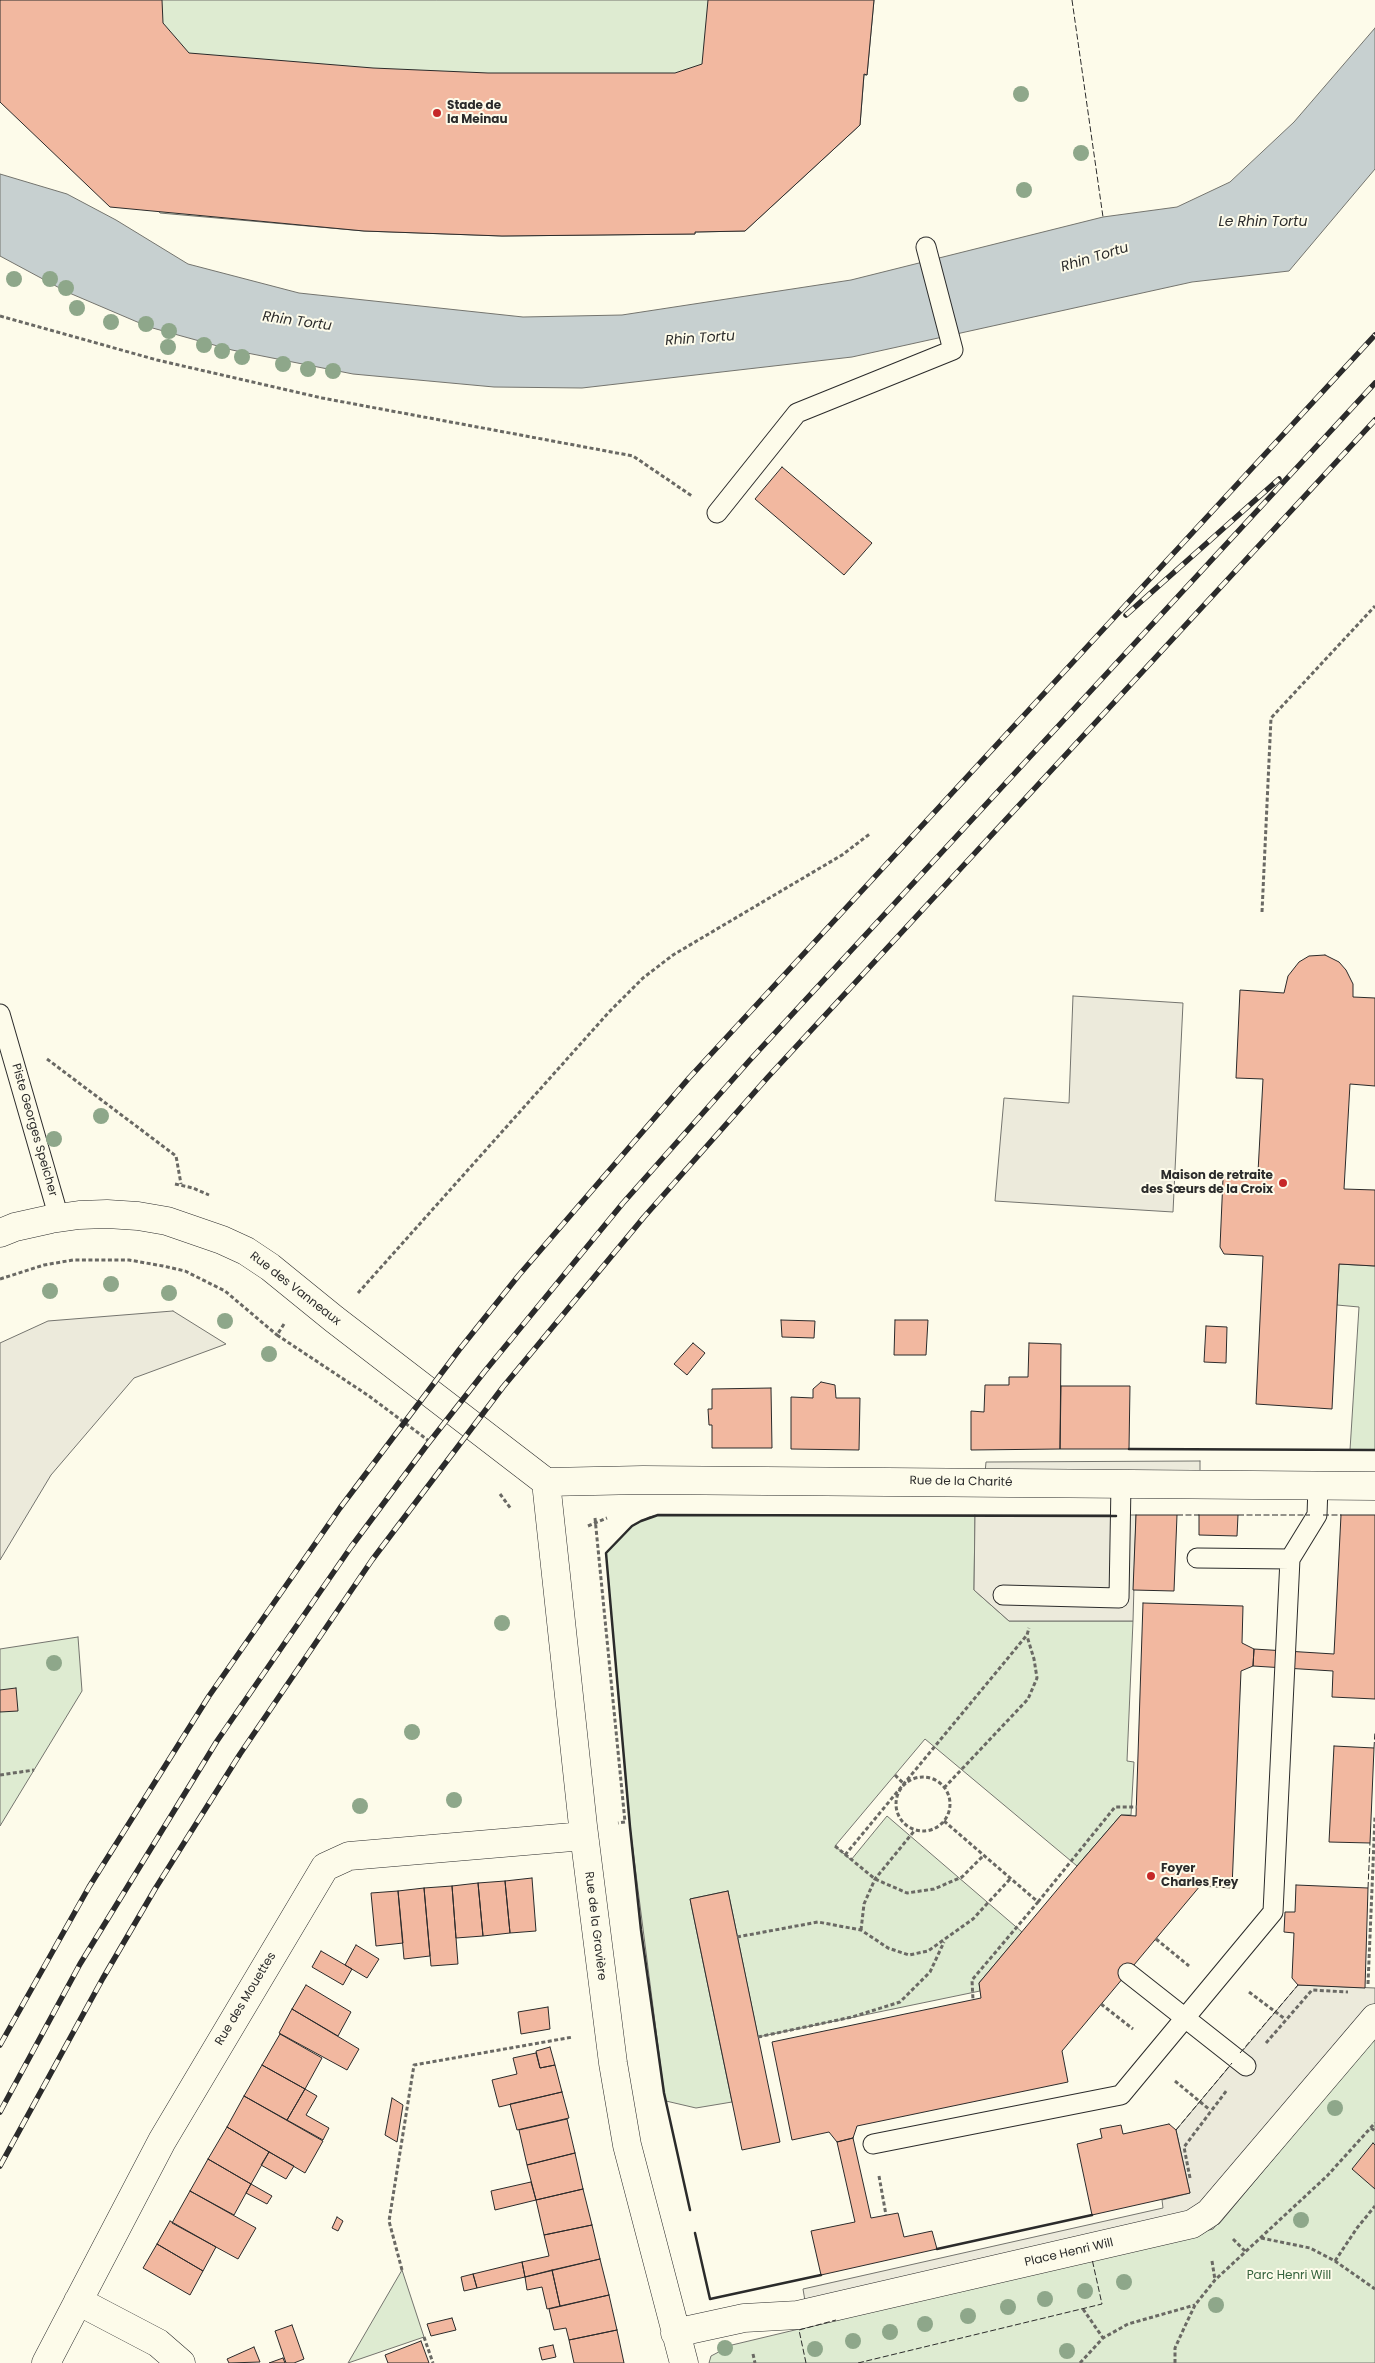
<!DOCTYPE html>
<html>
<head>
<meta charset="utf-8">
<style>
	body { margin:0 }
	canvas { display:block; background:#fdfbea }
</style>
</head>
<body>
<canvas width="1375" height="2363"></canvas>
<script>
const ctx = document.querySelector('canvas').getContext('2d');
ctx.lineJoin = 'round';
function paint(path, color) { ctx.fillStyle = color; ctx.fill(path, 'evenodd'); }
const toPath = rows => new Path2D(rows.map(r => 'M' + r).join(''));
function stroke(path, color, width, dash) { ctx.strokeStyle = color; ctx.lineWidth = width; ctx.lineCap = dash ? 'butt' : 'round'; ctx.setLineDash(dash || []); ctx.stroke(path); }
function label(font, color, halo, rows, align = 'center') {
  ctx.font = font + ' Poppins,sans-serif'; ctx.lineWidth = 4; ctx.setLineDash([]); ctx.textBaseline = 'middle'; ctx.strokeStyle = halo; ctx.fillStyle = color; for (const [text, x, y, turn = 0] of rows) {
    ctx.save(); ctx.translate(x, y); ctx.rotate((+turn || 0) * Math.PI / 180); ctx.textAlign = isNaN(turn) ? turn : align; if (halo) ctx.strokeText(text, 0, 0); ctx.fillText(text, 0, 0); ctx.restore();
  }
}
const green = toPath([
	[0,0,874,0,867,75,864,75,860,125,745,231,695,232,695,234,502,236,364,231,160,213,0,0],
	[1339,1264,1375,1266,1375,1450,1350,1450,1359,1307,1337,1305,1339,1264],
	[658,1515,975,1515,974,1590,1009,1621,1133,1621,1127,1761,1134,1762,1131,1815,1121,1815,1077,1866,925,1739,835,1846,851,1860,887,1816,1022,1932,979,1983,980,1991,758,2037,728,1891,690,1899,732,2102,696,2108,666,2101,664,2093,630,1827,606,1553,632,1526,649,1517,658,1515],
	[78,1637,82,1691,0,1826,0,1649,78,1637],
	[1375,2037,1375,2363,709,2363,711,2356,732,2345,1092,2259,1219,2224,1375,2037],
	[402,2270,424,2337,348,2363,402,2270]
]);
paint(green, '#deebd1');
stroke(green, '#74746e', 1);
const parking = toPath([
	[1073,996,1183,1003,1173,1212,995,1201,1004,1098,1069,1103,1073,996],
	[173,1311,226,1344,134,1378,51,1475,0,1560,0,1343,48,1321,173,1311],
	[1200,1461,1200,1473,985,1473,986,1462,1200,1461],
	[975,1515,1136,1515,1133,1621,1009,1621,974,1590,975,1515],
	[1298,1985,1375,1988,1375,2037,1213,2229,1170,2240,805,2301,803,2289,1163,2208,1162,2200,1190,2193,1176,2130,1298,1985]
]);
paint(parking, '#eceadb');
stroke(parking, '#74746e', 1);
const water = toPath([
	[1375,28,1375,169,1289,271,1192,282,852,357,582,388,494,387,353,374,232,350,149,327,67,292,0,256,0,174,67,194,116,220,188,264,299,293,523,317,622,315,851,280,1103,217,1177,207,1230,182,1294,122,1375,28]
]);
paint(water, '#c7d0d0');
stroke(water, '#74746e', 1);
const building = toPath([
	[0,0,162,0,163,23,189,53,373,68,488,73,675,73,702,64,708,0,874,0,867,75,864,74,860,125,745,231,695,232,695,234,502,236,364,231,110,207,0,102,0,0],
	[782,467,872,543,844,575,755,499,782,467],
	[1325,955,1339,962,1346,970,1353,984,1353,997,1375,998,1375,1086,1350,1084,1344,1189,1375,1190,1375,1266,1339,1264,1332,1409,1256,1404,1263,1256,1224,1254,1220,1247,1223,1178,1229,1171,1258,1172,1263,1079,1236,1078,1240,990,1284,993,1288,976,1299,962,1309,956,1325,955],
	[781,1320,815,1321,814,1338,782,1337,781,1320],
	[895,1320,928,1320,926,1355,894,1355,895,1320],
	[1206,1326,1227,1327,1226,1363,1204,1362,1206,1326],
	[693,1343,705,1353,687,1375,674,1364,693,1343],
	[1029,1343,1061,1344,1060,1449,971,1450,971,1411,984,1412,985,1385,1009,1385,1009,1377,1028,1377,1029,1343],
	[821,1382,835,1385,836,1398,860,1398,859,1450,791,1449,791,1397,813,1398,813,1389,821,1382],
	[1061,1386,1130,1386,1129,1449,1060,1449,1061,1386],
	[771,1388,772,1448,712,1448,712,1425,709,1425,708,1409,712,1409,712,1389,771,1388],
	[1136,1515,1177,1515,1174,1591,1133,1590,1136,1515],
	[1199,1515,1238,1515,1237,1536,1199,1535,1199,1515],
	[1341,1515,1375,1515,1375,1699,1332,1697,1333,1671,1253,1666,1254,1649,1334,1654,1341,1515],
	[1143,1603,1243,1606,1242,1643,1254,1649,1253,1666,1241,1671,1232,1888,1200,1886,1062,2051,1068,2082,857,2126,853,2138,837,2142,829,2132,792,2140,772,2042,981,1998,979,1983,1077,1866,1121,1815,1136,1816,1143,1603],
	[16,1688,18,1711,0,1712,0,1690,16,1688],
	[1334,1746,1374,1748,1370,1843,1329,1842,1334,1746],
	[532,1878,536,1931,510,1933,505,1881,532,1878],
	[505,1881,510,1933,483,1936,478,1883,505,1881],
	[478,1883,483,1936,456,1938,452,1886,478,1883],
	[1296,1885,1368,1888,1365,1988,1298,1985,1292,1978,1294,1933,1284,1932,1285,1912,1295,1912,1296,1885],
	[452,1886,458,1964,431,1966,424,1888,452,1886],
	[424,1888,430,1956,404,1959,398,1891,424,1888],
	[398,1891,403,1943,376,1946,371,1893,398,1891],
	[728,1891,780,2142,742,2150,690,1899,728,1891],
	[356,1945,379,1959,367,1978,345,1965,356,1945],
	[321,1951,352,1969,343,1985,312,1967,321,1951],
	[306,1985,351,2012,338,2036,292,2009,306,1985],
	[548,2007,550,2029,521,2034,518,2012,548,2007],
	[292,2009,359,2049,347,2070,279,2033,292,2009],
	[280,2034,322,2058,305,2089,262,2065,280,2034],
	[550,2047,555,2065,540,2068,536,2051,550,2047],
	[536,2053,540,2068,555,2065,562,2092,499,2107,492,2080,517,2074,513,2058,536,2053],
	[262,2065,305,2089,287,2120,244,2096,262,2065],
	[305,2089,317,2096,306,2115,329,2128,323,2140,287,2120,305,2089],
	[562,2092,569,2118,517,2130,510,2104,562,2092],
	[244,2096,323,2141,305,2173,227,2127,244,2096],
	[392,2098,403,2105,397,2142,385,2135,392,2098],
	[567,2119,575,2153,527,2165,519,2130,567,2119],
	[1169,2124,1176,2130,1190,2193,1092,2215,1077,2144,1102,2138,1100,2129,1121,2125,1123,2134,1169,2124],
	[227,2127,269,2152,251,2184,208,2159,227,2127],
	[853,2138,871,2218,898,2213,904,2237,932,2231,937,2249,821,2275,811,2231,855,2222,837,2142,853,2138],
	[1373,2143,1375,2145,1375,2189,1352,2169,1373,2143],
	[269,2152,294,2166,286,2179,261,2165,269,2152],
	[575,2153,583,2189,536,2200,527,2165,575,2153],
	[208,2159,251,2184,234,2215,190,2191,208,2159],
	[531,2182,536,2200,495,2210,491,2191,531,2182],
	[251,2184,272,2196,267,2204,246,2193,251,2184],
	[583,2189,592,2225,544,2235,536,2200,583,2189],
	[190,2191,256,2228,238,2259,172,2223,190,2191],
	[337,2217,343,2221,338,2231,332,2228,337,2217],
	[170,2221,216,2247,203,2271,157,2244,170,2221],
	[592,2225,600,2259,525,2277,522,2262,549,2256,544,2235,592,2225],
	[157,2244,203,2271,190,2295,143,2268,157,2244],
	[600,2259,609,2295,560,2306,552,2270,600,2259],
	[522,2262,525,2277,477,2288,473,2274,522,2262],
	[552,2270,560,2306,547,2309,542,2287,527,2290,525,2277,552,2270],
	[473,2274,477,2288,464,2291,461,2277,473,2274],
	[609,2295,617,2330,569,2340,566,2328,554,2330,549,2309,609,2295],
	[452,2318,456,2330,431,2336,427,2324,452,2318],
	[292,2325,304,2359,294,2363,286,2363,275,2331,292,2325],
	[617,2330,624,2363,574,2363,569,2340,617,2330],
	[421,2341,429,2363,388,2363,385,2355,421,2341],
	[553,2345,556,2357,542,2360,539,2348,553,2345],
	[254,2347,260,2362,229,2363,227,2359,254,2347],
	[283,2358,285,2363,269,2363,283,2358]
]);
paint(building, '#f2b8a0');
stroke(building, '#2b2b2b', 1);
const service = toPath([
	[717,513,797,413,953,350,926,247],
	[0,1014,59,1218],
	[1197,1558,1290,1559],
	[1003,1595,1119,1598,1121,1484],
	[1128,1973,1246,2066],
	[873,2144,1121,2095,1273,1912,1290,1559,1317,1515,1318,1486]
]);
const minor = toPath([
	[0,1233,15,1227,51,1219,79,1215,107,1214,138,1216,167,1221,222,1240,246,1251,270,1267,334,1319,546,1482],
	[546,1482,583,1826,613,2063,627,2145,684,2363],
	[546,1482,643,1480,1375,1486],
	[78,2301,158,2343,181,2363],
	[675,2333,744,2318,798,2315,1192,2224,1209,2213,1375,2018],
	[46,2363,162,2141,325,1867,349,1856,584,1836]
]);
stroke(service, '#2b2b2b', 21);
stroke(minor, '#2b2b2b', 29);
stroke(toPath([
	[0,316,157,360,322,398,633,456,692,496],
	[1262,912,1271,718,1375,606],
	[47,1059,176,1156,181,1184],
	[175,1184,193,1188,209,1195],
	[0,1279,44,1265,73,1260,129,1260,163,1266,185,1271,225,1291,277,1335],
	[358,1293,609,1012,643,978,673,955,842,855,871,833],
	[284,1324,277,1335,369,1396,429,1441],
	[500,1494,511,1509],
	[595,1518,625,1822,618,1823],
	[588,1526,607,1518],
	[0,1775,34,1770],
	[895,1775,905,1785],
	'896 1804a27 27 0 1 1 54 0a27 27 0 1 1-54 0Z',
	[944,1788,1028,1699,1037,1678,1034,1659,1027,1636],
	[944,1821,1038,1902,972,1980,973,2000],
	[835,1846,875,1879,907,1893,934,1889,962,1877,983,1856],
	[845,1855,1027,1635,1029,1628],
	[1038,1902,1115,1807,1137,1807],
	[861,1930,864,1904,875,1879,915,1830],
	[737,1937,818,1922,861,1930,888,1948,909,1955,928,1951,973,1919,1010,1879],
	[1156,1939,1189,1966],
	[1368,1984,1375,1817],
	[1249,1992,1285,2019],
	[1101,2004,1133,2029],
	[758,2037,852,2017,900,2002,930,1972,944,1942],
	[1266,2043,1312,1990,1348,1992],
	[1175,2081,1210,2110],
	[1371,2128,1375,2131],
	[879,2176,886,2215],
	[1190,2178,1184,2147,1227,2090],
	[1261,2238,1310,2248,1335,2261,1375,2289],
	[1233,2239,1245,2251],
	[1212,2261,1215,2280],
	[1335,2261,1357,2228,1375,2206],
	[402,2270,389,2221,414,2065,573,2037],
	[1083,2309,1103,2338],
	[424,2337,433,2363],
	[753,2354,755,2363],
	[1080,2363,1103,2338,1128,2324,1195,2305],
	[1175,2363,1175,2348,1185,2326,1195,2305,1215,2280,1327,2176,1375,2123]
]), '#6a6964', 3, [4, 2.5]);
stroke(service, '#fdfbea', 19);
stroke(minor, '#fdfbea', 28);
const rail = toPath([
	[1126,615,1279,479],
	[0,2045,89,1887,209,1696,340,1508,459,1350,519,1275,689,1078,1375,335],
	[0,2112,80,1964,217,1741,351,1547,427,1445,485,1371,623,1203,750,1060,1375,383],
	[0,2166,103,1978,155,1889,240,1754,372,1560,503,1387,644,1217,768,1077,1375,420]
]);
stroke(rail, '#2b2b2b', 5.5);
stroke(rail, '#fdfbea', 4, [11]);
stroke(toPath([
	[1072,0,1103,217],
	[1177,1515,1199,1515],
	[1238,1515,1310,1515],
	[1323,1515,1341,1515],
	[1374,1748,1375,1731],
	[1368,1888,1370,1843],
	[1240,2053,1298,1985],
	[1176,2130,1232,2063],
	[806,2363,799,2330,836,2320],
	[858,2363,1102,2304,1092,2259]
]), '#2b2b2b', 1, [6, 2.5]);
stroke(toPath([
	[1129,1449,1375,1450],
	[690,2210,664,2093,641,1930,630,1827,606,1553,632,1526,641,1521,658,1515,1116,1516],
	[695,2233,710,2299,821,2275],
	[937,2249,1092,2215]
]), '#2b2b2b', 2.5);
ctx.fillStyle = '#8ea78a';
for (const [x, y] of [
	[1021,94],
	[1081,153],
	[1024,190],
	[14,279],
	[50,279],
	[66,288],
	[77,308],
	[111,322],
	[146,324],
	[169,331],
	[204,345],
	[168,347],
	[222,351],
	[242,357],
	[283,364],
	[308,369],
	[333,371],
	[101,1116],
	[54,1139],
	[111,1284],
	[50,1291],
	[169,1293],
	[225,1321],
	[269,1354],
	[502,1623],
	[54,1663],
	[412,1732],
	[454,1800],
	[360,1806],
	[1335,2108],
	[1301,2220],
	[1124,2282],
	[1085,2291],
	[1045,2299],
	[1216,2305],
	[1008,2307],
	[968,2316],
	[925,2324],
	[890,2332],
	[853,2341],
	[725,2348],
	[815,2349],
	[1067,2351]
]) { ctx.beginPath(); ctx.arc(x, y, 8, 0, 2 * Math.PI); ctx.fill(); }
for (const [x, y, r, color] of [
	[437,113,5,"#c62828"],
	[1283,1183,5,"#c62828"],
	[1151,1876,5,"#c62828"]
]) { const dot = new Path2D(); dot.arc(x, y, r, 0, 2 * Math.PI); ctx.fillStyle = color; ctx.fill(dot); stroke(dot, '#fdfbea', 2); }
label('bold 12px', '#2b2b2b', '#fdfbea', [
	["Stade de",447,106],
	["la Meinau",447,120],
	["Maison de retraite",1273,1176,"right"],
	["des Sœurs de la Croix",1273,1190,"right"],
	["Foyer",1161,1869],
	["Charles Frey",1161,1883]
], 'left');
label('12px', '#2b2b2b', '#fdfbea', [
	["Piste Georges Speicher",34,1130,74],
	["Rue des Vanneaux",295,1289,38],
	["Rue de la Charité",961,1482,1],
	["Rue de la Gravière",595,1926,83],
	["Rue des Mouettes",246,1999,-59],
	["Place Henri Will",1069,2253,-13]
]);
label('12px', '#34623c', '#fdfbea', [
	["Parc Henri Will",1289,2276]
]);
label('italic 14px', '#2b2b2b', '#fdfbea', [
	["Le Rhin Tortu",1263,222],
	["Rhin Tortu",1095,258,-17],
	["Rhin Tortu",297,322,8],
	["Rhin Tortu",700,339,-4]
]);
</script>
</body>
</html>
